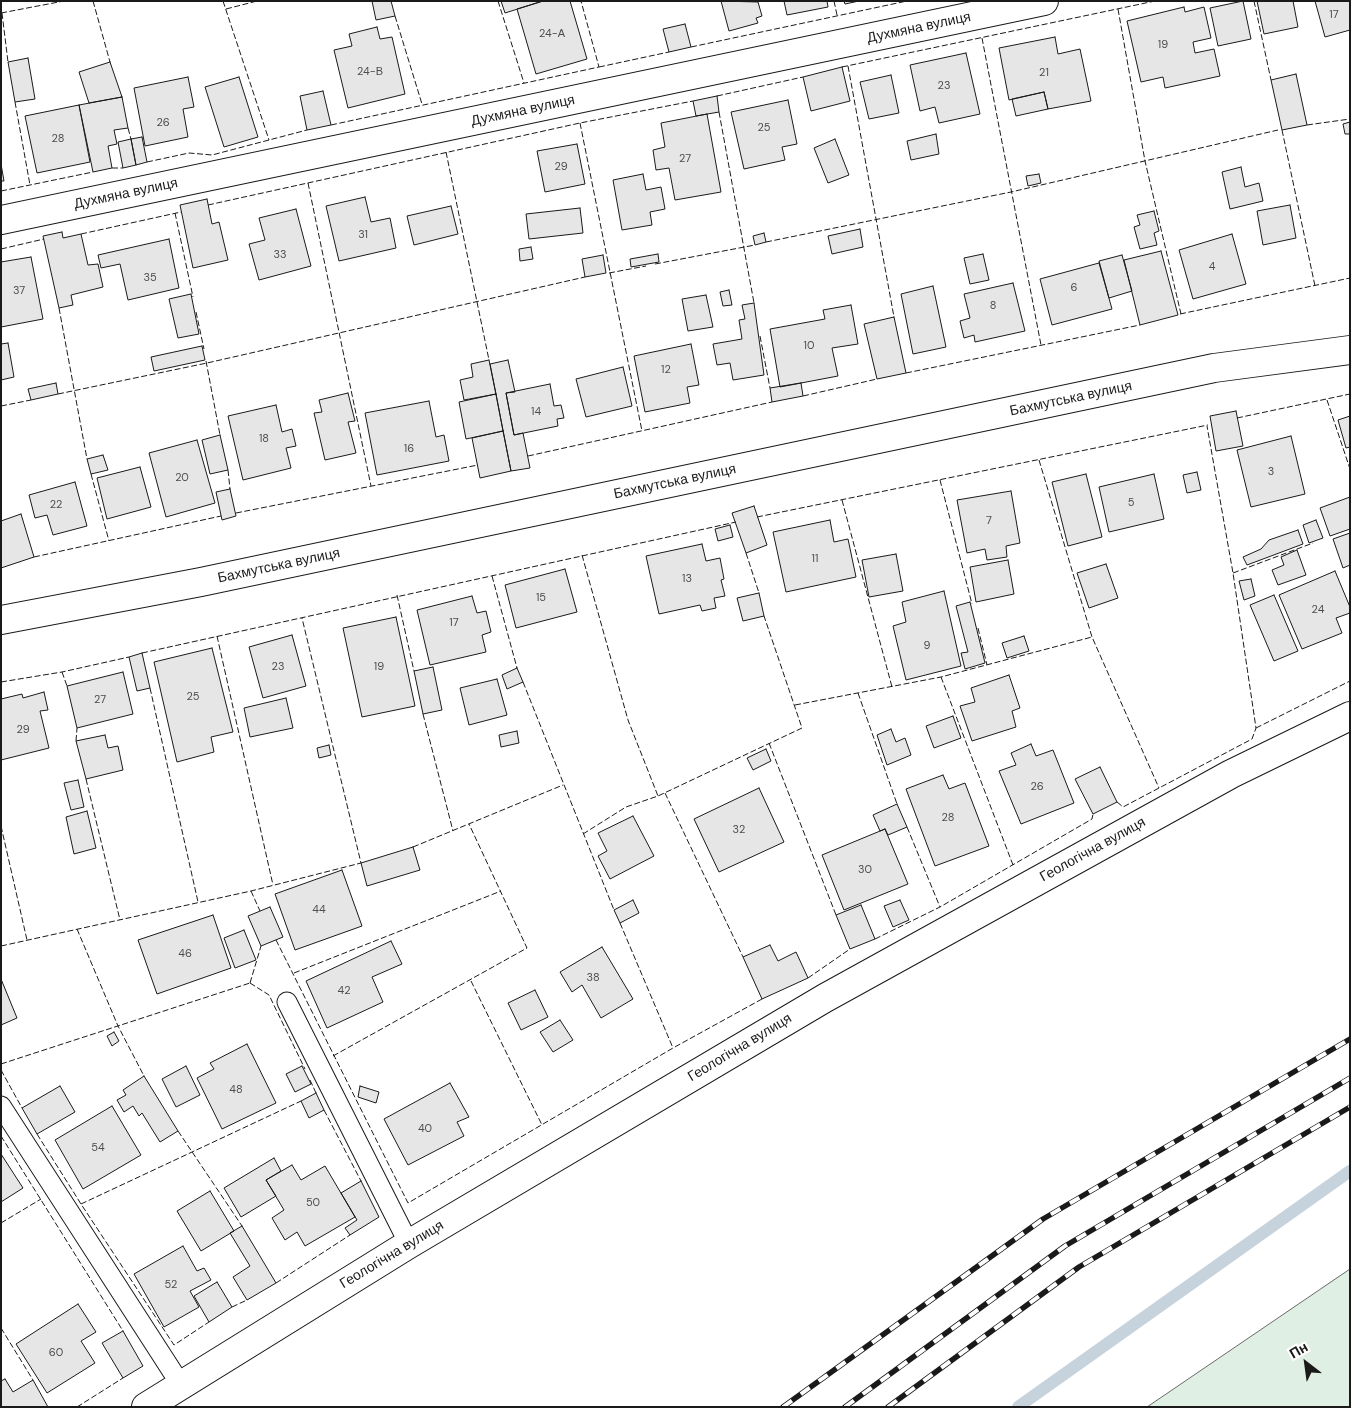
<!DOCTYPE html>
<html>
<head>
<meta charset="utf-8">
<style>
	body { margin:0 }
	#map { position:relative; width:1351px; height:1408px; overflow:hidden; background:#fff; font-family:"DM Sans",sans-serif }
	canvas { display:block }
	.frame { position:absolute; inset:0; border:2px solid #1a1a1a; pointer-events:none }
	.north { position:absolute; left:1281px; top:1338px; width:50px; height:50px; -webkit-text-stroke:4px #fff; paint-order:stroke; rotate:330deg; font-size:14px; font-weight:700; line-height:20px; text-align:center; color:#1a1a1a }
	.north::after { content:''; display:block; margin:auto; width:18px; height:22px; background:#1a1a1a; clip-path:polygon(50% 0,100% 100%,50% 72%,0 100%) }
</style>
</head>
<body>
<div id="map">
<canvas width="1351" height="1408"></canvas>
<div class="frame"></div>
<div class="north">Пн</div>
</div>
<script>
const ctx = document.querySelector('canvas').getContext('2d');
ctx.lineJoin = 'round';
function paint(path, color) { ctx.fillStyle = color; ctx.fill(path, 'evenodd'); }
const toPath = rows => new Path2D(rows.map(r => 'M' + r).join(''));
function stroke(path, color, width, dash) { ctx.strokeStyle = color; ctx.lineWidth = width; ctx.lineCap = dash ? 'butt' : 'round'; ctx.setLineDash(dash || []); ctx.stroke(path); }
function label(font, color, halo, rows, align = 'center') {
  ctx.font = font + ' "DM Sans",sans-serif'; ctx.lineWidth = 4; ctx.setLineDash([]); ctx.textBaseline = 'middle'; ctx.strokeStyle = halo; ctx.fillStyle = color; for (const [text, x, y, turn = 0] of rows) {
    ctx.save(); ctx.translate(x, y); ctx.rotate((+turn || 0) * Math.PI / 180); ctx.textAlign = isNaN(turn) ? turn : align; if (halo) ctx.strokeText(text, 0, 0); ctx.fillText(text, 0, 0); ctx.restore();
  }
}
const green = toPath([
	[1350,1269,1350,1407,1147,1407,1350,1269]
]);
paint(green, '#e0efe3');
stroke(green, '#6a6a6a', 1);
stroke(toPath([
	[1018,1407,1350,1171]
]), '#c6d2dc', 12);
const building = toPath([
	[372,1,391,1,395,16,376,20,372,1],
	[501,1,543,1,505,13,501,1],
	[543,1,570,1,587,59,536,74,517,9,543,1],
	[721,1,758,2,762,16,756,18,758,23,729,31,721,1],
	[784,1,827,1,828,7,787,15,784,1],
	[844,1,859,1,845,4,844,1],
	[1243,1,1251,39,1218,46,1210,8,1243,1],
	[1257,1,1293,1,1298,27,1264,34,1257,1],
	[1315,1,1350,1,1350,30,1325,37,1315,1],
	[1184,7,1185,12,1204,7,1211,38,1193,42,1195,53,1214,49,1220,76,1165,88,1163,77,1141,82,1127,21,1184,7],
	[685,24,691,47,669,52,663,29,685,24],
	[377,27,380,39,392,37,405,94,348,108,334,50,352,46,349,34,377,27],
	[1055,37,1058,54,1080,49,1091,101,1048,109,1044,92,1009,100,999,48,1055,37],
	[966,53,980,114,939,123,935,107,920,111,910,65,966,53],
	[28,58,35,99,15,102,8,62,28,58],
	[110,62,122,97,89,103,79,72,110,62],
	[842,67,850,101,811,111,803,77,842,67],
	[1296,74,1307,125,1282,130,1271,80,1296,74],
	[891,75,899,113,869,119,860,82,891,75],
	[188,77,194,107,183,109,188,137,145,146,134,88,188,77],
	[239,77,258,137,224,147,205,87,239,77],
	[323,91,331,125,307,130,300,96,323,91],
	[1044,92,1048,109,1016,116,1012,99,1044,92],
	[717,96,719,112,696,116,693,101,717,96],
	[122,97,128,128,114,130,117,144,108,146,112,168,93,172,79,105,122,97],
	[788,100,797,144,782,147,785,160,744,169,731,112,788,100],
	[79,105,90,162,37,173,25,116,79,105],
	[707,114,721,192,675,200,669,168,656,170,653,150,665,147,661,123,707,114],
	[1350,122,1350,134,1345,134,1343,124,1350,122],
	[936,134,939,154,911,160,907,141,936,134],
	[142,137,147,162,136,165,131,139,142,137],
	[131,139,136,165,123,168,118,142,131,139],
	[835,139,849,175,828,183,814,148,835,139],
	[577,144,585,184,545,192,537,151,577,144],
	[1,164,4,181,1,181,1,164],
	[1241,167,1245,187,1259,183,1263,201,1230,209,1222,172,1241,167],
	[643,174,646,190,661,187,665,209,650,212,652,225,622,230,613,180,643,174],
	[1039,174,1041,183,1028,186,1026,176,1039,174],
	[365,197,371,222,390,218,396,248,339,261,326,206,365,197],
	[207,199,212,224,219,222,228,260,193,268,180,205,207,199],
	[1290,205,1296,238,1263,245,1257,211,1290,205],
	[451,206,458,234,414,245,407,216,451,206],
	[580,208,583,233,529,239,526,214,580,208],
	[296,209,311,266,259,280,249,244,265,240,259,218,296,209],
	[1154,211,1159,231,1154,233,1157,245,1140,249,1134,227,1140,225,1137,215,1154,211],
	[860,229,863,247,832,254,828,236,860,229],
	[62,232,63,238,81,234,88,265,98,264,103,287,71,295,73,305,59,308,43,236,62,232],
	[764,233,766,242,755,245,753,236,764,233],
	[1232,234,1246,284,1193,299,1179,250,1232,234],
	[169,239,179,288,128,300,120,264,101,268,98,255,169,239],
	[531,247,533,259,520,261,519,249,531,247],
	[1161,251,1178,315,1140,325,1124,260,1161,251],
	[658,254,659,262,631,267,630,259,658,254],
	[983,254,989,280,970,284,964,258,983,254],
	[603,255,606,273,585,277,582,259,603,255],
	[1122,255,1132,291,1109,298,1099,261,1122,255],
	[31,257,43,319,1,327,1,262,31,257],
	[1099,263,1112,309,1052,325,1040,279,1099,263],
	[1013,283,1025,331,975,342,974,335,964,338,960,321,970,318,964,294,1013,283],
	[933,286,946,347,913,354,901,294,933,286],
	[729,290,732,305,723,306,720,292,729,290],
	[191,294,199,334,178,338,169,299,191,294],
	[706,295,713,327,688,331,682,299,706,295],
	[754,303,764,375,733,380,730,363,717,365,713,344,742,339,739,320,745,319,742,305,754,303],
	[851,305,858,344,832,348,838,376,780,387,770,329,825,319,823,310,851,305],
	[894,317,906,373,877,379,864,324,894,317],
	[8,343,14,377,1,380,1,344,8,343],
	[691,344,699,385,687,387,690,403,645,412,634,356,691,344],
	[202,346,205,360,154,371,151,357,202,346],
	[489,360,496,394,464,400,460,380,473,377,471,364,489,360],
	[508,360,515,392,506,393,514,435,523,433,530,468,511,471,490,364,508,360],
	[623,367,632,406,586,417,576,379,623,367],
	[56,383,58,394,31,400,28,389,56,383],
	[801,383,803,396,772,402,770,388,801,383],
	[550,384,554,406,561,405,564,418,557,419,558,426,514,435,506,393,550,384],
	[348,393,355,421,348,422,356,453,325,460,314,413,322,412,319,400,348,393],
	[496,394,503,431,466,439,459,402,496,394],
	[429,401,436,437,444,435,449,461,377,475,365,413,429,401],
	[276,405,282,432,292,429,296,446,286,448,291,468,243,480,228,416,276,405],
	[1236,411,1243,446,1216,451,1210,416,1236,411],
	[1350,416,1350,447,1346,448,1338,420,1350,416],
	[503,431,511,471,480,478,472,438,503,431],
	[220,435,228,470,210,474,202,440,220,435],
	[1291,436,1305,494,1251,507,1237,450,1291,436],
	[197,440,215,503,166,517,149,453,197,440],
	[103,455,108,470,91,474,87,459,103,455],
	[140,467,151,507,107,519,97,478,140,467],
	[1197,472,1201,490,1187,493,1183,475,1197,472],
	[1086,474,1102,537,1068,546,1052,482,1086,474],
	[1154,474,1164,519,1109,532,1099,487,1154,474],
	[75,482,87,526,53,535,47,515,35,518,29,495,75,482],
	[230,489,236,516,222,520,216,492,230,489],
	[1011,491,1020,543,1006,546,1007,557,987,560,985,549,967,553,957,500,1011,491],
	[1350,497,1350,529,1330,536,1320,508,1350,497],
	[754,506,767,545,746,553,732,513,754,506],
	[21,514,34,557,1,568,1,521,21,514],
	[830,520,834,542,848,539,856,577,786,592,773,532,830,520],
	[1316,520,1323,538,1309,543,1303,525,1316,520],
	[730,525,733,537,718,541,715,529,730,525],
	[1298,530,1303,544,1247,565,1243,557,1261,549,1269,540,1298,530],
	[1350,533,1350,565,1343,568,1333,539,1350,533],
	[702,544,706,561,720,558,724,579,721,580,725,596,714,598,716,608,702,611,700,605,659,614,646,556,702,544],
	[1297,550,1306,575,1278,585,1272,570,1284,565,1281,557,1297,550],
	[896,554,903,591,869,597,862,560,896,554],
	[1008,560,1014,594,976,602,970,567,1008,560],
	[1106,564,1118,598,1089,608,1077,573,1106,564],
	[565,569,577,612,516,628,505,585,565,569],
	[1335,571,1350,607,1350,613,1336,618,1342,633,1302,649,1279,595,1335,571],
	[1251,579,1255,596,1244,600,1239,581,1251,579],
	[944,591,961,666,906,680,893,626,906,622,902,602,944,591],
	[759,593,764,616,743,621,737,598,759,593],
	[1274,595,1298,651,1274,661,1250,605,1274,595],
	[472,596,477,613,486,611,491,632,482,635,486,652,430,665,417,610,472,596],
	[970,602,985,663,965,669,961,653,968,652,956,606,970,602],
	[396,617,415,706,362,717,343,628,396,617],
	[292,635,306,686,263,698,249,647,292,635],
	[1024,636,1029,651,1007,658,1002,643,1024,636],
	[212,648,233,732,211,737,214,752,177,762,154,662,212,648],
	[142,653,150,688,137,691,129,657,142,653],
	[433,667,442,710,423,714,414,671,433,667],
	[517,668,523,682,507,689,502,675,517,668],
	[123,672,133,714,77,728,67,686,123,672],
	[1009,675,1020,708,1012,711,1016,727,972,741,960,706,975,702,971,688,1009,675],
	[497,679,507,715,469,725,460,688,497,679],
	[44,692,48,710,40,711,49,748,1,760,1,699,22,694,23,698,44,692],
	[286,698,293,728,250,737,244,708,286,698],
	[953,716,961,738,934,748,926,726,953,716],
	[891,729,896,742,905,738,911,755,887,765,877,735,891,729],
	[517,731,519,743,501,747,499,735,517,731],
	[105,735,108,748,118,746,123,770,86,779,76,741,105,735],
	[1031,744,1036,756,1053,750,1074,803,1021,824,999,771,1016,765,1011,753,1031,744],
	[329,745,331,755,319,758,317,748,329,745],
	[766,749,771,761,753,770,747,758,766,749],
	[1100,767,1117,802,1093,814,1075,779,1100,767],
	[943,775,949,789,965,783,989,846,935,866,906,789,943,775],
	[78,780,84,807,71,810,64,783,78,780],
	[759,788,784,842,719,872,694,819,759,788],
	[897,804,907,827,888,835,885,829,880,831,873,815,897,804],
	[87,811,96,848,74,854,66,817,87,811],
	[633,816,654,856,610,879,598,856,607,851,598,833,633,816],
	[885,829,908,884,844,910,822,855,885,829],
	[413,847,420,870,367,886,361,863,413,847],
	[342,870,362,926,295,950,275,894,342,870],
	[633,900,639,913,620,923,614,910,633,900],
	[900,900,909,920,893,927,884,906,900,900],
	[861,905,875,939,850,949,836,915,861,905],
	[270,907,283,937,261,946,248,916,270,907],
	[213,915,231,968,157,994,138,940,213,915],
	[244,930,256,960,235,968,224,938,244,930],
	[391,941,402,964,372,977,383,1002,327,1028,306,981,391,941],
	[770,945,778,961,796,952,808,978,762,999,743,957,770,945],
	[602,947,633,999,601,1018,582,985,572,992,560,972,602,947],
	[1,979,17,1018,1,1025,1,979],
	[535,990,548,1017,521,1030,508,1003,535,990],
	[560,1020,573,1040,553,1052,540,1032,560,1020],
	[114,1032,119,1041,112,1046,107,1036,114,1032],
	[247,1044,276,1103,222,1129,197,1078,214,1069,210,1063,247,1044],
	[186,1066,200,1095,176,1107,162,1079,186,1066],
	[302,1066,311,1084,295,1092,286,1074,302,1066],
	[144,1076,178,1131,160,1142,142,1113,139,1116,133,1106,124,1112,117,1100,126,1095,123,1090,144,1076],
	[450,1083,469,1117,457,1122,464,1136,408,1165,384,1119,450,1083],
	[60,1086,75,1112,37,1134,22,1108,60,1086],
	[360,1086,379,1092,376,1103,358,1097,360,1086],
	[316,1093,324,1110,309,1118,301,1101,316,1093],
	[112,1106,141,1155,83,1189,55,1140,112,1106],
	[1,1154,23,1188,1,1202,1,1154],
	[274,1158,281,1171,266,1180,276,1196,241,1217,224,1188,274,1158],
	[292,1165,301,1180,325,1166,355,1217,305,1246,297,1232,285,1240,272,1218,284,1210,266,1180,292,1165],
	[361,1181,379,1217,350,1235,345,1228,357,1220,341,1193,361,1181],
	[210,1191,234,1231,201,1251,177,1211,210,1191],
	[242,1226,276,1283,247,1300,233,1277,250,1266,230,1233,242,1226],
	[183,1246,197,1271,204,1268,211,1280,190,1291,199,1307,164,1327,134,1274,183,1246],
	[217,1282,232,1307,209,1322,194,1296,217,1282],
	[78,1304,96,1332,81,1341,95,1363,47,1393,16,1344,78,1304],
	[123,1331,143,1366,123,1378,102,1343,123,1331],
	[5,1379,13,1392,33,1380,48,1407,1,1407,1,1381,5,1379]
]);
paint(building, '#e6e6e6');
stroke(building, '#1a1a1a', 1);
const lane = toPath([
	[287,1002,409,1244],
	[1,1106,181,1385]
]);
const street = toPath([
	[1,220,1044,1],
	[1,620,201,582,1214,368,1350,350]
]);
const secondary = toPath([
	[146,1407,409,1244,825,998,1231,774,1350,716]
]);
stroke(lane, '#1a1a1a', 21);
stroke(street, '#1a1a1a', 30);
stroke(secondary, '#1a1a1a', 30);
stroke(lane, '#fff', 19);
stroke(street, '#fff', 28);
stroke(secondary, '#fff', 28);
const rail = toPath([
	[783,1407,1043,1219,1350,1039],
	[845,1407,1065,1246,1350,1078],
	[888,1407,1079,1267,1350,1107]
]);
stroke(rail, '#1a1a1a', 5.5);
stroke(rail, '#fff', 4, [11]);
stroke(toPath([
	[93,1,110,62],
	[223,1,269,140],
	[498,1,524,83],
	[834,1,837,15],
	[1254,1,1271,80],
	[226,9,257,1],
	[1118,9,1145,161,1181,314],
	[1,13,64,1],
	[2,13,8,62],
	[395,16,422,104],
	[982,38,1041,345],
	[691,47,907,1],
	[848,66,894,317],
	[599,67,669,52],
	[842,67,1155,1],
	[717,96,803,77],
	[15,102,30,185],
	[719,112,754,303],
	[580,123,642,431],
	[331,125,599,67,581,1],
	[1307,125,1350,119],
	[128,128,131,139],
	[1282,130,1315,286],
	[446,152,489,360],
	[147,162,189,153,212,155,307,130],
	[112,168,123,168],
	[308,183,371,486],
	[1,191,93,172],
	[208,205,580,123,693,101],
	[175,213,193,297],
	[81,234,181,212],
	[766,242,1011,192,1278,130],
	[1,249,44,239],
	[655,264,755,245],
	[609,273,646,266],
	[59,308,87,459],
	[196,312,204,349],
	[1180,314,1350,278],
	[760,336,770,388],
	[206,361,220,435],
	[906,373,1140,325],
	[58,394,207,363,585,277],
	[803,396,877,379],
	[1327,400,1350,469],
	[1,406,31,400],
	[1237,418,1350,394],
	[528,456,772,402],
	[1039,460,1092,637,1159,788],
	[228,470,230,489],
	[91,474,109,541],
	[940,480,972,604],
	[842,500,892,687],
	[236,513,478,465],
	[757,517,1208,425],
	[746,553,759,593],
	[582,555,628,720,658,796],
	[34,557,221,516],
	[1233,573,1313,543],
	[492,576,517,668],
	[397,595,414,671],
	[978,628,987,665],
	[217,636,273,885],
	[142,653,736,522],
	[62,672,67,686],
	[941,677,1013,865],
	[1,682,62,672,129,657],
	[523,682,614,910],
	[150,688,198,902],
	[858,693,897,804],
	[795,705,941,677,1092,637],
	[423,714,453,831],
	[1256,728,1350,681],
	[76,741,77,728],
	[769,743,836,915],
	[86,779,120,920],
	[665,793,743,957],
	[1117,802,1123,807,1252,739,1256,728,1233,573,1207,426],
	[1,826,27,940],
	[907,827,940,907],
	[583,834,626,807,658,796,802,728,764,616],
	[413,847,563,785],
	[251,891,260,911],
	[620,923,673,1048],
	[77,929,118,1026,144,1076],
	[875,939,940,907,1092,819,1093,814],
	[276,940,408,1203,673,1048,762,999],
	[1,946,251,891,361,863,302,618],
	[294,973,501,891],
	[808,978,850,949],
	[471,981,542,1125],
	[250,983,269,995,305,1069],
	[250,983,261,946],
	[333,1056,527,948,469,824],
	[1,1064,250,983],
	[1,1070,22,1108],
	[310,1080,316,1093],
	[324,1110,361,1181],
	[178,1131,242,1226],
	[37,1134,81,1204,174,1345,209,1322],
	[1,1136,123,1331],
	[81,1204,301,1101],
	[1,1223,41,1199],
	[276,1283,350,1235],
	[232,1307,247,1300],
	[1,1328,33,1380],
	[77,1407,123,1378]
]), '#1a1a1a', 1, [6, 2.5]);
label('11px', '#4d4d4d', null, [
	["17",1334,15],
	["24-А",552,34],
	["19",1163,45],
	["24-В",370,72],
	["21",1044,73],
	["23",944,86],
	["26",163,123],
	["25",764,128],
	["28",58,139],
	["27",685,159],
	["29",561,167],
	["31",363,235],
	["33",280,255],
	["4",1212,267],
	["35",150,278],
	["6",1074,288],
	["37",19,291],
	["8",993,306],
	["10",809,346],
	["12",666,370],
	["14",536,412],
	["18",264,439],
	["16",409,449],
	["3",1271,472],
	["20",182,478],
	["5",1131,503],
	["22",56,505],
	["7",989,521],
	["11",815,559],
	["13",687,579],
	["15",541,598],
	["24",1318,610],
	["17",454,623],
	["9",927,646],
	["23",278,667],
	["19",379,667],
	["25",193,697],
	["27",100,700],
	["29",23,730],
	["26",1037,787],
	["28",948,818],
	["32",739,830],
	["30",865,870],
	["44",319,910],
	["46",185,954],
	["38",593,978],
	["42",344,991],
	["48",236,1090],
	["40",425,1129],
	["54",98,1148],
	["50",313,1203],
	["52",171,1285],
	["60",56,1353]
]);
label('14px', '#1a1a1a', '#fff', [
	["Духмяна вулиця",919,28,-12],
	["Духмяна вулиця",523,111,-12],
	["Духмяна вулиця",126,194,-12],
	["Бахмутська вулиця",1071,399,-12],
	["Бахмутська вулиця",675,482,-12],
	["Бахмутська вулиця",279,566,-12],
	["Геологічна вулиця",1093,850,-29],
	["Геологічна вулиця",740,1048,-31],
	["Геологічна вулиця",392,1255,-31]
]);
</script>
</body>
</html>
